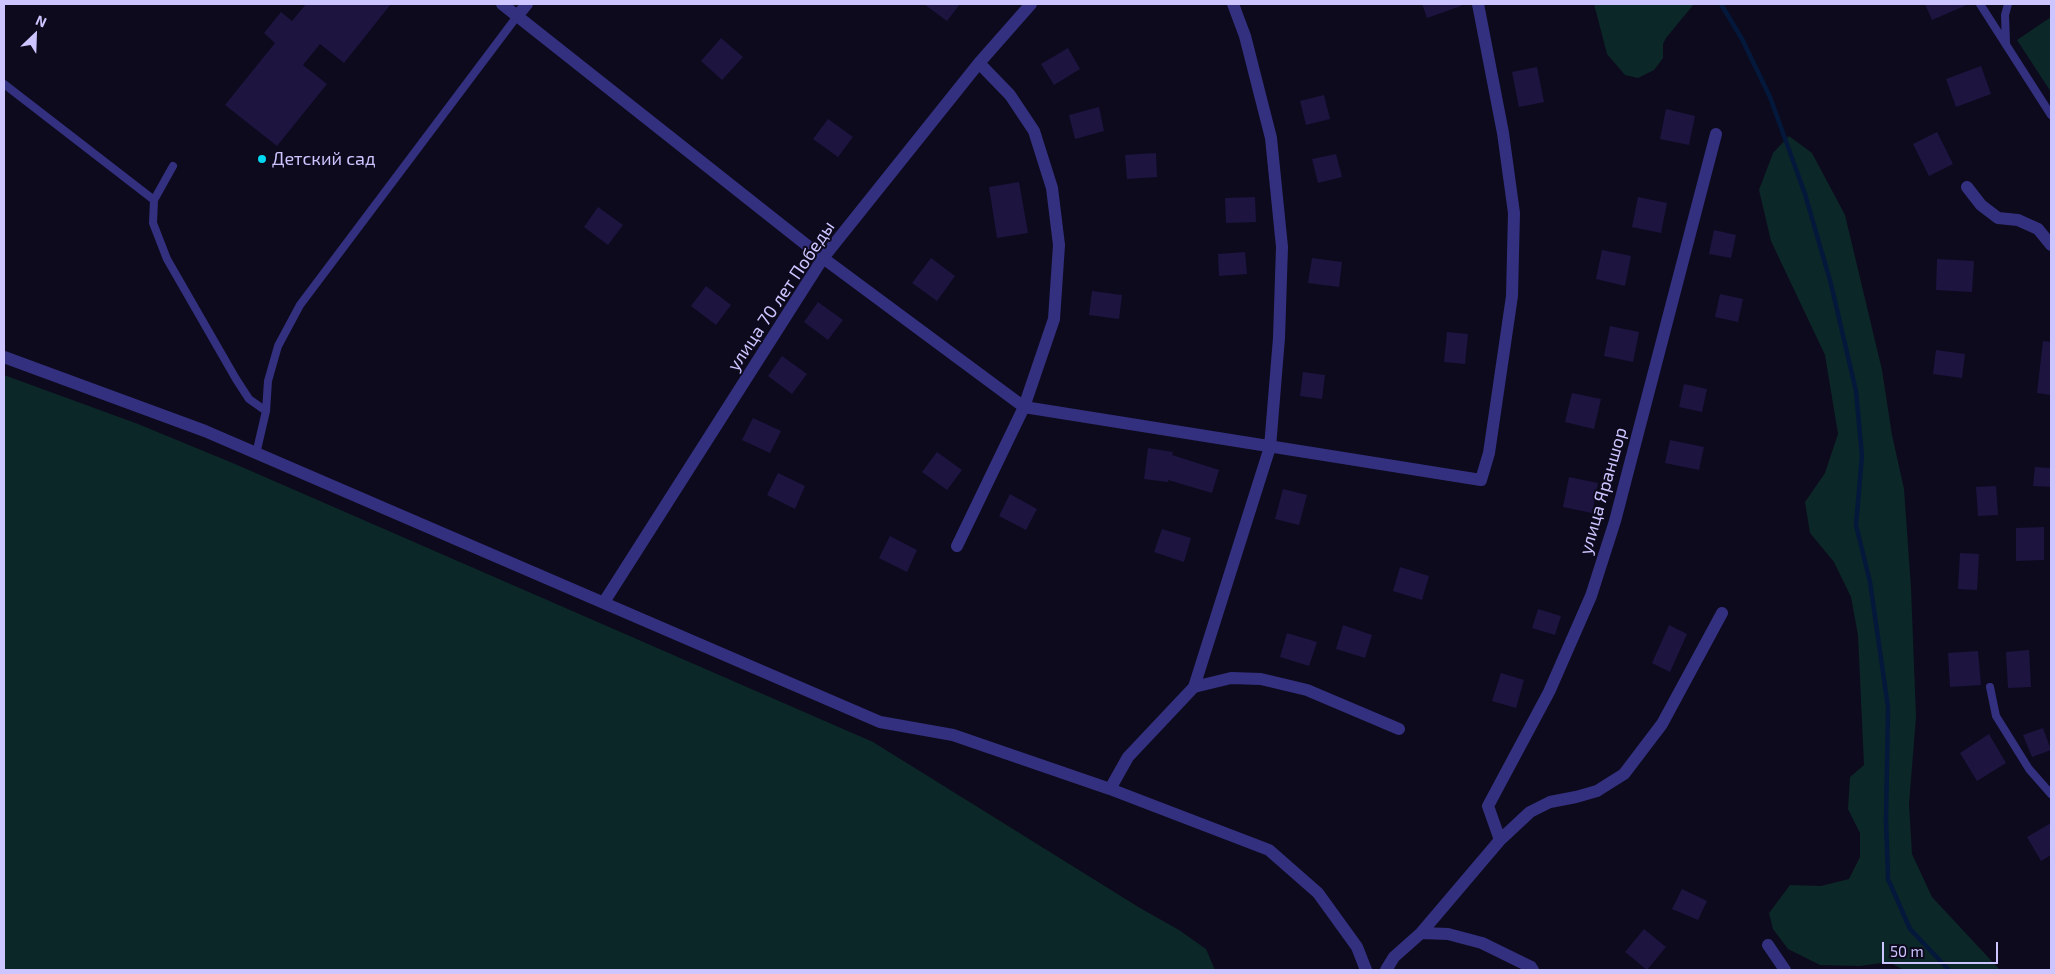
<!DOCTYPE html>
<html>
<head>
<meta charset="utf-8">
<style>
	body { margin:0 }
	#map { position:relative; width:2055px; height:974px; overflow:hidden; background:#0d0a1d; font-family:"Exo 2",sans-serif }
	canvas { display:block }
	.frame { position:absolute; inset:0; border:5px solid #cdc5ff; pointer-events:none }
	.north { position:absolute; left:10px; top:10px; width:50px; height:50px; -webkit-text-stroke:4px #0d0a1d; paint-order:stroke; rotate:24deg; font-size:14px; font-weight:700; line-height:20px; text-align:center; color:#cdc5ff }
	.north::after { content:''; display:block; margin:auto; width:18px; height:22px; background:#cdc5ff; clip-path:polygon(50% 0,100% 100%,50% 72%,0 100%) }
	.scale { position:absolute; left:1882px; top:942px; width:116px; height:22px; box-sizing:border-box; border:2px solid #cdc5ff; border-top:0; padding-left:6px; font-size:15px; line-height:18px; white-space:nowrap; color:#cdc5ff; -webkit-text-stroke:4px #0d0a1d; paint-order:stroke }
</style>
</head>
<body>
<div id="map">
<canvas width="2055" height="974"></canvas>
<div class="frame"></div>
<div class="north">N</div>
<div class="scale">50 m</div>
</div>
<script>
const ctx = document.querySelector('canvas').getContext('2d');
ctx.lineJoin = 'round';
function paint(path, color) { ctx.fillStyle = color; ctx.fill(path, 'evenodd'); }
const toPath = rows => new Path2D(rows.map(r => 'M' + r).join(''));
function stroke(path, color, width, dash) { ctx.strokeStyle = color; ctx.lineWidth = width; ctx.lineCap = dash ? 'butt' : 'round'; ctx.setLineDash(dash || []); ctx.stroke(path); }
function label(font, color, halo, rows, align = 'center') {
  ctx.font = font + ' "Exo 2",sans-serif'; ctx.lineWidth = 4; ctx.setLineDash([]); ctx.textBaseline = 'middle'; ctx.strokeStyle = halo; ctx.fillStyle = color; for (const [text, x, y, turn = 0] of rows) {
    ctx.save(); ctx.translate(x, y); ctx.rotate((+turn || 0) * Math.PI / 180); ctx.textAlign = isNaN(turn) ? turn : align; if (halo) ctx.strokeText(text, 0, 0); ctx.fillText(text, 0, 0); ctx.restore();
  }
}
paint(toPath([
	[1594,4,1694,4,1666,38,1663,44,1663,58,1654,70,1638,78,1625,75,1607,54],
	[2051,17,2051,92,2017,40],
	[1789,136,1812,153,1845,215,1882,370,1892,435,1904,489,1911,588,1916,717,1909,804,1912,854,1932,897,2000,970,1904,970,1889,962,1860,966,1820,965,1788,949,1773,929,1769,913,1790,885,1821,886,1849,879,1860,857,1860,833,1848,809,1850,777,1864,765,1858,635,1851,597,1834,562,1810,533,1805,502,1825,473,1838,434,1825,355,1771,241,1759,190,1773,153],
	[4,375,138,424,235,464,873,742,1140,908,1179,930,1206,949,1215,970,4,970]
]), '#0c2727');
stroke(toPath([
	[1721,4,1742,39,1770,97,1805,194,1831,284,1856,391,1862,456,1856,525,1870,582,1888,707,1886,820,1888,879,1910,929,1949,970]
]), '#04183b', 4.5);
paint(toPath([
	[306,4,391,4,344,63,320,44,303,65,327,84,277,146,225,105,275,43,264,33,281,12,292,21],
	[924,4,960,4,947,21],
	[1422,4,1461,4,1461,6,1427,18],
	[1925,4,1969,4,1932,20],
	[721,38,743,57,722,80,701,61],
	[1068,48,1080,69,1054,85,1041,64],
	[1981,66,1991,94,1956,107,1946,79],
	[1537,67,1544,102,1519,107,1512,72],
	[1324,95,1330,119,1306,125,1300,101],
	[1099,107,1104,131,1075,139,1069,115],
	[1666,109,1695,116,1689,145,1660,139],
	[828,119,853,137,838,157,813,139],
	[1937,132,1953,164,1929,176,1913,144],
	[1156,153,1157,177,1127,179,1125,155],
	[1336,154,1342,177,1318,183,1312,159],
	[1019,182,1028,233,997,238,989,187],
	[1255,197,1256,222,1226,223,1225,198],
	[1638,197,1667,203,1661,233,1632,227],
	[598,207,623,225,608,245,584,227],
	[1714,230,1736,235,1731,258,1709,254],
	[1602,250,1631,256,1625,286,1596,279],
	[1245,252,1247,274,1219,276,1218,254],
	[931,258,955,276,937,301,912,283],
	[1312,258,1342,262,1339,287,1308,283],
	[1937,259,1974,261,1972,292,1936,290],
	[706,286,731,305,716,325,691,306],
	[1092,291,1122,295,1119,319,1089,315],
	[1720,294,1743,299,1738,322,1715,317],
	[818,302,843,320,828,340,804,322],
	[1610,326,1639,332,1633,362,1604,356],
	[1447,332,1468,334,1465,364,1444,362],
	[2043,341,2051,342,2051,395,2037,393],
	[1936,350,1965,354,1962,378,1933,374],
	[782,356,807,374,792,394,768,376],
	[1303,372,1325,375,1322,399,1300,396],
	[1684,384,1707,389,1702,412,1679,407],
	[1572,393,1601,399,1594,429,1565,422],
	[753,418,781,431,770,453,742,440],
	[1670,440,1704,447,1699,470,1665,463],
	[1148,448,1173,452,1172,455,1219,470,1212,493,1168,480,1168,482,1144,479],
	[937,452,962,470,947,490,922,472],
	[2035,467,2051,468,2051,487,2033,486],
	[778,473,805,486,795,509,767,495],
	[1569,477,1598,483,1592,513,1563,507],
	[1996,486,1998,515,1978,516,1976,487],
	[1283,489,1307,495,1299,525,1275,519],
	[1010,494,1037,509,1026,530,999,516],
	[2044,527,2044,560,2016,561,2016,528],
	[1162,529,1191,538,1184,562,1154,552],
	[890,536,917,550,907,572,879,558],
	[1960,553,1979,554,1977,590,1958,589],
	[1400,567,1429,576,1422,600,1393,591],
	[1538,609,1561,616,1555,635,1532,628],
	[1343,625,1372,635,1365,658,1336,649],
	[1669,625,1687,634,1670,672,1652,663],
	[1287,633,1317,642,1309,666,1280,657],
	[2029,650,2031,687,2008,688,2006,652],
	[1978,651,1981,685,1950,687,1948,653],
	[1501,673,1524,680,1516,708,1492,701],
	[2043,728,2051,750,2032,757,2023,735],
	[1989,734,2006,763,1977,781,1960,753],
	[2051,823,2051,855,2041,861,2027,837],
	[1682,889,1707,901,1698,920,1672,909],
	[1644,929,1666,947,1647,970,1625,952]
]), '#1d1440');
stroke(toPath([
	[1980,4,2051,115],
	[2006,43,2005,15,2008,4],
	[4,84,154,200],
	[173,166,154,200,153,223,167,259,236,379,249,399,266,411],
	[256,454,266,411,268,381,278,346,300,305,518,15],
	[1990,687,1996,716,2029,769,2051,794]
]), '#343080', 8);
stroke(toPath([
	[502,4,823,258,1024,407,1481,480,1489,453,1512,296,1514,213,1503,133,1478,4],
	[518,15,527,4],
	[1967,187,1981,205,1998,218,2018,220,2038,229,2051,245],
	[4,357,205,431,880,722,953,735,1110,789,1269,850,1318,893,1357,947,1366,970],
	[957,546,1024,407,1054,319,1059,245,1052,188,1034,131,1010,95,979,63],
	[604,602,823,258,979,63,1031,4],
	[1194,687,1231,678,1261,679,1307,690,1399,729],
	[1110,789,1128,757,1194,687,1270,447,1279,338,1282,247,1271,138,1245,36,1233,4],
	[1500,840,1488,806,1549,692,1591,596,1615,521,1716,134],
	[1421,933,1448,934,1482,943,1531,967,1533,970],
	[1768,945,1785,970],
	[1386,970,1394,957,1421,933,1500,840,1530,812,1550,802,1576,797,1597,791,1624,774,1662,724,1722,613]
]), '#343080', 12);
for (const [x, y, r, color] of [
	[262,159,5,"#00d7f0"]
]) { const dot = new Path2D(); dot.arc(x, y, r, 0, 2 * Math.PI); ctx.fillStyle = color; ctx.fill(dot); stroke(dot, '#0d0a1d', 2); }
label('18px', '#cdc5ff', '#0d0a1d', [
	["Детский сад",272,159]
], 'left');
label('18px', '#cdc5ff', '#0d0a1d', [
	["улица 70 лет Победы",781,296,-56],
	["улица Яраншор",1603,491,-74]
]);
</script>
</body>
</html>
